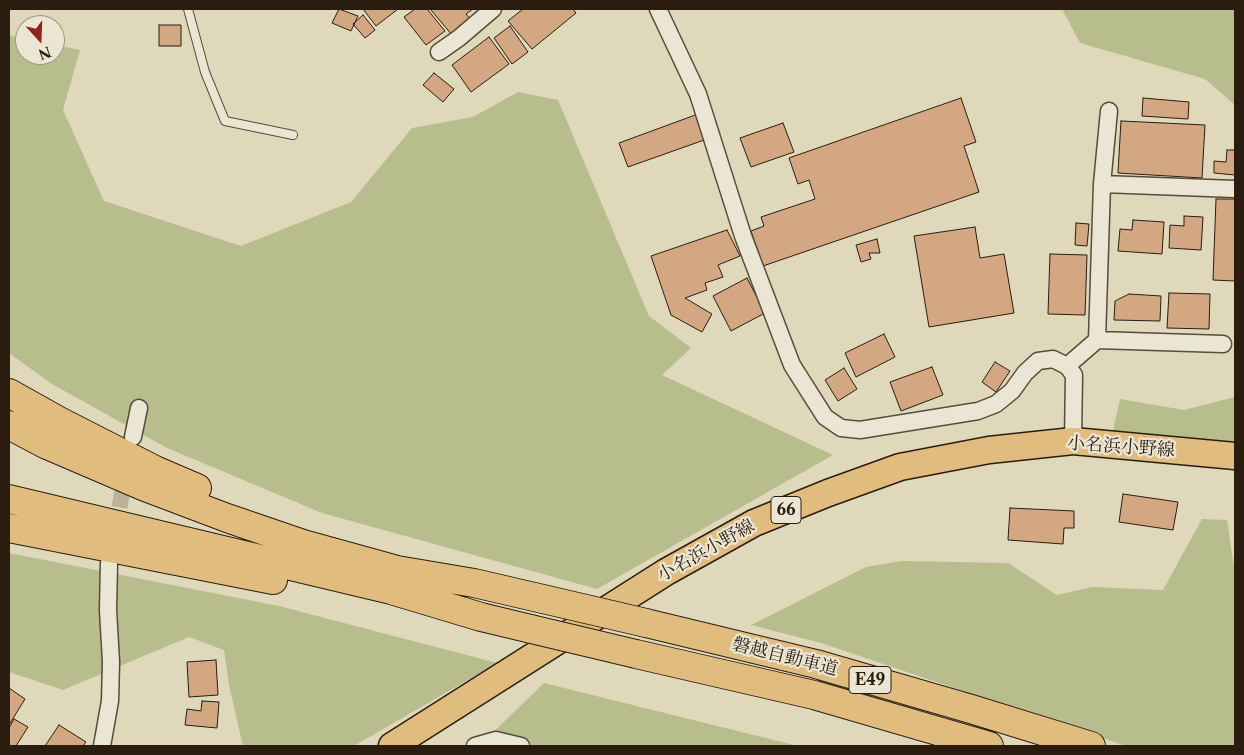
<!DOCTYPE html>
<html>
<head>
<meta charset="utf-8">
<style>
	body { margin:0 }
	#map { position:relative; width:1244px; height:755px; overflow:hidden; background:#e0d8bb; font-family:"Libre Caslon Text",serif }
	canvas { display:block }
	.frame { position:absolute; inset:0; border:10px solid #2b1c10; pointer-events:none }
	.north { position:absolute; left:15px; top:15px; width:50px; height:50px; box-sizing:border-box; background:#ebe6d3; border:1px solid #9e9585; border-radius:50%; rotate:160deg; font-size:14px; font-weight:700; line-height:20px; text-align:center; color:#2b1c10 }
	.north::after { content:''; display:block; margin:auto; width:18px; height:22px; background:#8f2418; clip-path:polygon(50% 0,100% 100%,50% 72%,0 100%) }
</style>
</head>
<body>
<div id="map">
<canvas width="1244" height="755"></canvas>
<div class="frame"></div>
<div class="north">N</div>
</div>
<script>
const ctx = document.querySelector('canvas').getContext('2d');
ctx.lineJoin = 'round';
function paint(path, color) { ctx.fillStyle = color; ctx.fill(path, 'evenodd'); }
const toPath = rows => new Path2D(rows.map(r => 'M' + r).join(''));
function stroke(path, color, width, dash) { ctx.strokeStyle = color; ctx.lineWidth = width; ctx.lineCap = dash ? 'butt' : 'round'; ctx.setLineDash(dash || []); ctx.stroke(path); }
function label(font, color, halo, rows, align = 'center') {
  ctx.font = font + ' "Libre Caslon Text","Noto Serif JP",serif'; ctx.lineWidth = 4.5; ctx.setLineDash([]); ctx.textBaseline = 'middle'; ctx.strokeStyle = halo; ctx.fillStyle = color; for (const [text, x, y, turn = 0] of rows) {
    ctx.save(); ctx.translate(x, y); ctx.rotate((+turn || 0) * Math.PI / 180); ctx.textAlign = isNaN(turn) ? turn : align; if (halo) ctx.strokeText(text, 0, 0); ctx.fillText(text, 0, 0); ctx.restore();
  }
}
paint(toPath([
	[1062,9,1235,9,1235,105,1205,79,1080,43],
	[9,35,25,39,25,55,55,55,55,45,80,50,63,110,104,201,241,246,351,202,412,128,473,117,518,92,558,100,649,316,691,348,662,375,833,455,597,589,322,513,167,448,52,384,9,353],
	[1235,397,1235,456,1112,435,1120,399,1184,410],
	[1202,519,1227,520,1235,574,1235,746,1126,746,821,643,751,625,866,567,901,561,1008,563,1057,595,1092,587,1163,590],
	[9,553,279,606,497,663,354,746,243,746,229,685,224,650,189,637,63,690,9,672],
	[544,683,798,746,479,746]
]), '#b7bd8d');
const building = toPath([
	[339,9,358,16,351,31,332,23,339,9],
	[363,9,398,9,376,26,363,9],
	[415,9,427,9,445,31,426,45,404,17,415,9],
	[432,9,473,9,466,14,471,20,452,35,431,10,432,9],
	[523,9,573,9,576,13,532,49,508,21,523,9],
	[363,15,375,30,365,38,353,24,363,15],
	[159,25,181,25,181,46,159,46,159,25],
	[510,26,528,52,512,64,494,38,510,26],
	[489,37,509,64,471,92,452,65,489,37],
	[434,73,454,89,443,102,423,85,434,73],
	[961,98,976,142,964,146,979,192,763,266,751,231,764,226,761,217,815,199,809,180,798,184,789,158,961,98],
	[1143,98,1189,102,1188,119,1142,116,1143,98],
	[698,114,707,139,628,167,619,143,698,114],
	[1121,121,1205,125,1202,178,1118,173,1121,121],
	[783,123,794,152,751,167,740,138,783,123],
	[1227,150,1235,150,1235,175,1214,173,1214,161,1226,162,1227,150],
	[1216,199,1235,199,1235,281,1213,280,1216,199],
	[1184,216,1203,217,1201,250,1169,248,1170,225,1184,226,1184,216],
	[1133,220,1164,222,1162,254,1118,251,1120,229,1132,230,1133,220],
	[1076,223,1089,224,1087,246,1075,245,1076,223],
	[975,227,980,258,1004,254,1014,313,929,327,914,236,975,227],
	[727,230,740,256,718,265,723,277,705,283,707,290,685,298,712,314,702,332,671,315,651,256,727,230],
	[877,239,880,253,869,253,871,259,861,262,856,245,877,239],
	[1050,254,1087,255,1085,315,1048,314,1050,254],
	[747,278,765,313,731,331,713,296,747,278],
	[1169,293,1210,294,1209,329,1167,328,1169,293],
	[1129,294,1161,296,1160,321,1114,320,1115,301,1129,294],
	[884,334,895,357,856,377,845,353,884,334],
	[995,362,1010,371,996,392,982,382,995,362],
	[932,367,943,395,901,411,890,382,932,367],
	[844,368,857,389,838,401,825,380,844,368],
	[1123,494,1178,502,1173,530,1119,522,1123,494],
	[1010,508,1074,511,1074,528,1064,528,1063,544,1008,540,1010,508],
	[216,660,218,695,189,697,187,662,216,660],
	[9,688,25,699,9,725,9,688],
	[202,701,219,702,217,728,185,725,187,709,201,711,202,701],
	[14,719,28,727,16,746,9,746,9,728,14,719],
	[59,725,86,742,83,746,45,746,59,725]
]);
paint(building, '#d3a781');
stroke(building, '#2b1c10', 1);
stroke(toPath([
	[115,531,126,472]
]), '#bcb299', 16, [16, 8]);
const service = toPath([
	[188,9,205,72,225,121,293,135]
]);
const minor = toPath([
	[658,9,698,94,743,236,792,365,825,417,841,428,860,430,978,411,996,404,1012,391,1025,373,1038,361,1053,359,1067,366],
	[439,52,459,38,493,9],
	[1102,184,1235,189],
	[1097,340,1223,344],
	[133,437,139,408],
	[1073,441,1074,375,1067,366,1097,340,1102,184,1109,111],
	[102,746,110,701,111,662,108,610,109,563],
	[475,746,496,740,521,746]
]);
const primary = toPath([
	[392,746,666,572,754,523,828,493,900,467,989,450,1073,441,1235,456]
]);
const motorway = toPath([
	[9,393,59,421,155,470,197,488],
	[9,425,47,445,145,487,227,518,303,544,397,570,474,583,543,599],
	[9,499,391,590,481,617,531,629],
	[9,528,273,580],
	[646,623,816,664,971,709,1091,746],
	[636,654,814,695,989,746]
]);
stroke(service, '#584b3b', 10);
stroke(minor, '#584b3b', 19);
stroke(primary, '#2b1c10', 29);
stroke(motorway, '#2b1c10', 30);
stroke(service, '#ebe6d3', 8);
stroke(minor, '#ebe6d3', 16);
stroke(primary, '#e0bc7e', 26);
stroke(motorway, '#e0bc7e', 28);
const motorwayBridge = toPath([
	[543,599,646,623],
	[531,629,636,654]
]);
stroke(motorwayBridge, '#2b1c10', 30, []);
stroke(motorwayBridge, '#e0bc7e', 28);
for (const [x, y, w] of [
	[786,510,30],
	[870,680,42]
]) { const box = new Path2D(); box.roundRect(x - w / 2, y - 13.5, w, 27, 4); ctx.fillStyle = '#ebe6d3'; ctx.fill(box); stroke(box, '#2b1c10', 1); }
label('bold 16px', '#2b1c10', null, [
	["66",786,510],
	["E49",870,680]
]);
label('18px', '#2b1c10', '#ebe6d3', [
	["小名浜小野線",1121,447,4],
	["小名浜小野線",706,551,-29],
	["磐越自動車道",785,657,14]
]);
</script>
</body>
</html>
